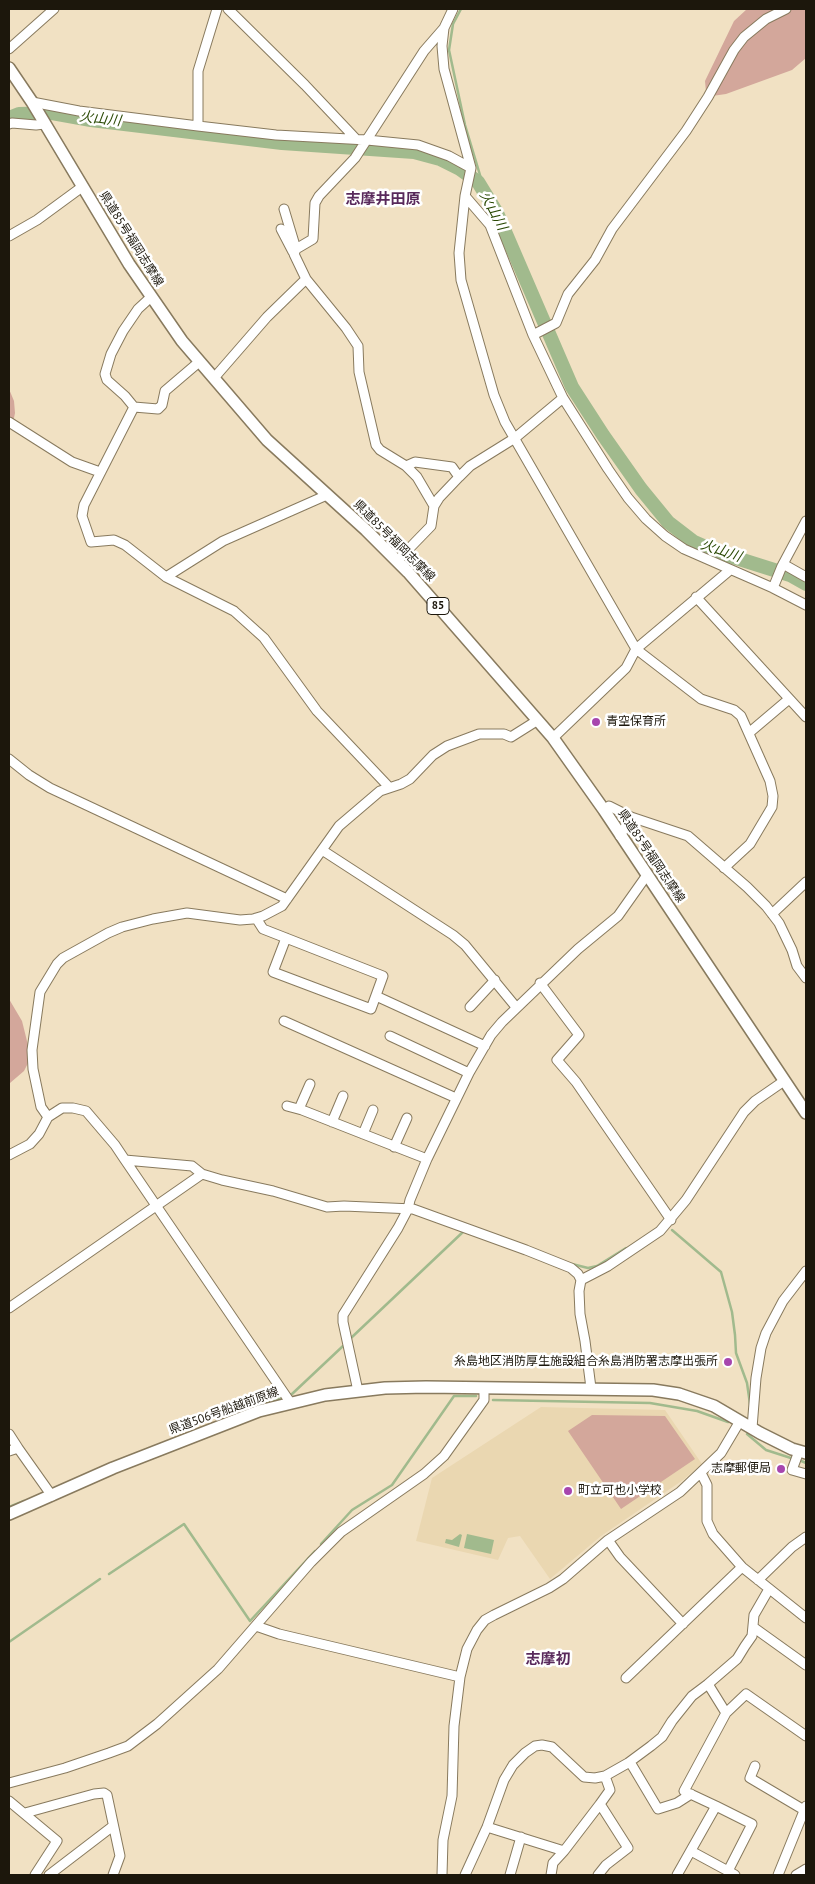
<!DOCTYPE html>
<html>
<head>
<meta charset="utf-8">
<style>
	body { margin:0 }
	#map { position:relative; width:815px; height:1884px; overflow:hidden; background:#f1e1c3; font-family:"PT Sans",sans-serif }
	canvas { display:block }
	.frame { position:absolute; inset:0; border:10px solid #1c170c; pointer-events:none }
</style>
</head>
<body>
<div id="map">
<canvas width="815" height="1884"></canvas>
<div class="frame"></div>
</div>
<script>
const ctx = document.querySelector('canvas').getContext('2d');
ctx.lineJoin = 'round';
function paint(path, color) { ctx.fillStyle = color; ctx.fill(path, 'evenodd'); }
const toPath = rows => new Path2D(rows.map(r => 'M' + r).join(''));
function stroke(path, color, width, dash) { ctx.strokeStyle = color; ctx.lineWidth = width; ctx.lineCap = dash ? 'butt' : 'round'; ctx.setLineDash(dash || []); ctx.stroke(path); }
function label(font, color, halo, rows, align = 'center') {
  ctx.font = font + ' "PT Sans","Noto Sans JP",sans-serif'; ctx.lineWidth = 5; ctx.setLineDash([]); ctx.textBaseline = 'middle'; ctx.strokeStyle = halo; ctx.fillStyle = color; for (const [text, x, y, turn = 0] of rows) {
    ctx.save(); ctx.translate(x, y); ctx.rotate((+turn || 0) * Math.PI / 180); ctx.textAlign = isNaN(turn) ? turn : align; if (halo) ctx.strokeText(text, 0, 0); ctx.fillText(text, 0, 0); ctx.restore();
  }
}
paint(toPath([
	[541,1407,665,1410,702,1464,683,1480,601,1536,550,1579,520,1536,508,1538,498,1560,416,1541,432,1478]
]), '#ead7b1');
paint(toPath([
	[747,9,806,9,806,58,792,70,726,94,712,96,706,92,705,81,734,21],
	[9,389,14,401,15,413,13,423,9,428],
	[9,999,22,1021,31,1057,24,1071,10,1083],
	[592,1415,665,1416,695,1459,621,1509,568,1431]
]), '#d3a79b');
paint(toPath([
	[460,1534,462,1535,459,1547,445,1543,446,1539,452,1540],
	[467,1534,494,1540,491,1554,464,1548]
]), '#a1ba8d');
stroke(toPath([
	[461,9,453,24,449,50,465,125,486,195],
	[672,1230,721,1272,732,1312,735,1335,736,1353,747,1383,750,1404],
	[572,1264,588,1268,597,1266,626,1248],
	[351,1338,464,1231],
	[493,1400,650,1403,697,1411,728,1422],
	[264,1404,292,1394,343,1346],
	[747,1434,766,1450,794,1459],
	[799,1460,806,1463],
	[9,1507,24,1501],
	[321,1544,352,1510,392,1485,454,1396,476,1396],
	[109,1574,184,1524,250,1621,315,1551],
	[9,1642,100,1579]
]), '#a1ba8d', 2.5);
stroke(toPath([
	[9,118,19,114,52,113,91,120,282,143,414,152,440,159,460,169,478,182,497,213,572,387,603,435,641,489,668,522,694,542,717,552,790,575,806,584]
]), '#a1ba8d', 14);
const minor = toPath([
	[228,9,305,85,356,139],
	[444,28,442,46,444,69,471,168,465,196,459,253,461,280,494,395,505,422,636,649,701,699,734,710,741,716,770,781,773,796,772,807,750,844,724,868],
	[9,49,54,9],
	[32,102,79,111,198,126,276,135,367,140,418,145,449,156,471,168],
	[9,124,12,123,36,125,44,124],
	[198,126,198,71,217,9],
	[465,196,490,225,533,335,563,398,608,469,628,498,646,519,665,536,684,549,773,588,806,605],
	[284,209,296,249],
	[281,229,293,252],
	[9,236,37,220,82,187],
	[151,297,138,309,123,331,111,354,105,374,107,380,125,396,134,407,158,409,162,405,165,391,199,362],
	[533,335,556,323,568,294,595,260,612,229,686,131,708,97,734,50,744,37,766,19,786,9],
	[214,378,267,317,306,279],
	[134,407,84,505,82,516,91,542,114,540,125,545,166,577,234,611,264,638,317,711,389,787],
	[9,422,72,462,100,472],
	[406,466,415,462,452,467,459,477],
	[434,506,417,477,406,466,380,450,376,445,359,372,358,346,346,328,306,279,294,254,296,249,313,239,315,203,319,196,355,158,424,51,444,28,453,9],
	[397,561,431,526,434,506,439,498,459,477,470,466,515,438,563,398],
	[783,564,806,577],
	[166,577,223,541,327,495],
	[773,588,782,566,806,521],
	[696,597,806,717],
	[750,732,789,699],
	[553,738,626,668,636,649,730,570],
	[9,759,29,775,50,788,287,899],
	[604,810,609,806,631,817,688,836,747,887,766,906,779,923,792,950,797,966,806,978],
	[620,836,631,817],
	[322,850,453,935,465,945,516,1007],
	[772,914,806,882],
	[256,918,263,929,286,938,383,976,371,1009,273,972,286,938],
	[540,983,579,1035,557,1060,576,1082,671,1220],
	[376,996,485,1046],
	[470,1007,495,980],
	[284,1021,456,1098],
	[390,1036,469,1073],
	[287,1106,302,1110,427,1159],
	[299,1109,310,1084],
	[48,1117,41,1107,33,1069,32,1050,40,992,57,964,63,958,108,933,122,927,153,919,187,913,240,920,253,919,263,916,282,906,339,826,380,791,401,784,410,779,433,755,447,746,479,734,504,734,511,737,538,720],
	[332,1122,343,1096],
	[363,1134,373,1110],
	[394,1147,407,1118],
	[9,1155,30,1144,39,1134,48,1117,62,1108,73,1108,86,1111,115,1145,125,1160,192,1166,202,1174,222,1180,273,1191,327,1207,344,1206,413,1209,526,1250,571,1268,578,1274,581,1280,579,1291,580,1314,585,1341,591,1388],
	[125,1160,290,1402],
	[581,1280,608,1266,660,1231,686,1200,744,1112,755,1101,784,1081],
	[9,1308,202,1174],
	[358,1391,343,1322,343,1315,398,1228,408,1209,410,1200,427,1159,469,1073,491,1035,502,1022,578,949,618,916,647,875],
	[752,1428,756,1378,761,1348,766,1333,783,1301,806,1271],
	[9,1434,18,1448],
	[9,1451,18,1448,52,1496],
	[799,1451,792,1470,806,1474],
	[701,1473,707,1485,707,1521,713,1534,742,1567,806,1618],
	[608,1540,620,1557,683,1624],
	[758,1580,792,1547,806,1537],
	[256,1626,279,1634,460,1677],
	[753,1627,806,1665],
	[626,1678,742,1567],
	[708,1684,737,1659,745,1646,752,1636,754,1615,769,1589],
	[726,1713,746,1694,806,1736],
	[630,1762,658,1809,677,1803,691,1794],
	[755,1766,750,1778,804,1810],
	[9,1783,65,1768,109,1753,128,1746,157,1724,218,1669,311,1562,341,1532,424,1474,444,1456,484,1400,484,1388],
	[9,1801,57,1841,35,1875],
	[600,1804,610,1790,605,1776],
	[25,1813,94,1794,104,1793,107,1795,120,1856,113,1875],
	[487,1827,564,1851,600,1804,628,1848,606,1865,598,1875],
	[691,1851,728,1871],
	[49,1875,113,1826],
	[442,1875,443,1840,452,1796,454,1726,460,1677,467,1649,477,1630,485,1620,494,1615,549,1588,563,1579,608,1540,680,1492,721,1453,740,1421],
	[465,1875,487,1827,504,1780,513,1765,525,1753,535,1746,542,1745,552,1747,584,1777,595,1778,605,1776,628,1763,651,1746,662,1737,672,1721,692,1696,708,1684,726,1713,684,1791,716,1806],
	[510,1875,521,1837],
	[551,1875,553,1863,564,1851],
	[677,1875,716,1806,752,1824,728,1871,735,1875],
	[778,1875,806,1806],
	[796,1875,806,1869]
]);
const major = toPath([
	[9,68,32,102,129,264,182,341,267,440,366,530,408,572,553,738,604,810,806,1113],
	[9,1514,113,1468,259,1411,325,1395,385,1388,426,1387,653,1390,679,1394,714,1406,760,1433,792,1449,806,1453]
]);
stroke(minor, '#887a5e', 11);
stroke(major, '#887a5e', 14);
stroke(minor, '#fff', 9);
stroke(major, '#fff', 11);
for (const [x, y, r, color] of [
	[596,722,5,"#a746ae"],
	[728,1362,5,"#a746ae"],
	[781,1469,5,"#a746ae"],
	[568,1491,5,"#a746ae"]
]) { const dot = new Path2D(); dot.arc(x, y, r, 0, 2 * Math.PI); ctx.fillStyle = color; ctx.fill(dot); stroke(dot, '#fff', 2); }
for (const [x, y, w] of [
	[438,606,22]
]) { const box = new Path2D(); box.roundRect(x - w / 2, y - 8.5, w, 17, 4); ctx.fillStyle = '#fff'; ctx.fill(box); stroke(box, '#1c170c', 1); }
label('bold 11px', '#1c170c', null, [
	["85",438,606]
]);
label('12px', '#1c170c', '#fff', [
	["県道85号福岡志摩線",131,239,58],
	["県道85号福岡志摩線",394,541,45],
	["県道85号福岡志摩線",651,856,56],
	["県道506号船越前原線",224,1411,-20]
]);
label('12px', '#1c170c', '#fff', [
	["青空保育所",606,722],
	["糸島地区消防厚生施設組合糸島消防署志摩出張所",718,1362,"right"],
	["志摩郵便局",771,1469,"right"],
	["町立可也小学校",578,1491]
], 'left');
label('italic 14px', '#2a4904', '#fff', [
	["火山川",100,119,7],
	["火山川",493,211,62],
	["火山川",721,551,19]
]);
label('bold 15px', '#58295b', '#fff', [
	["志摩井田原",383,200],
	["志摩初",548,1660]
]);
</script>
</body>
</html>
